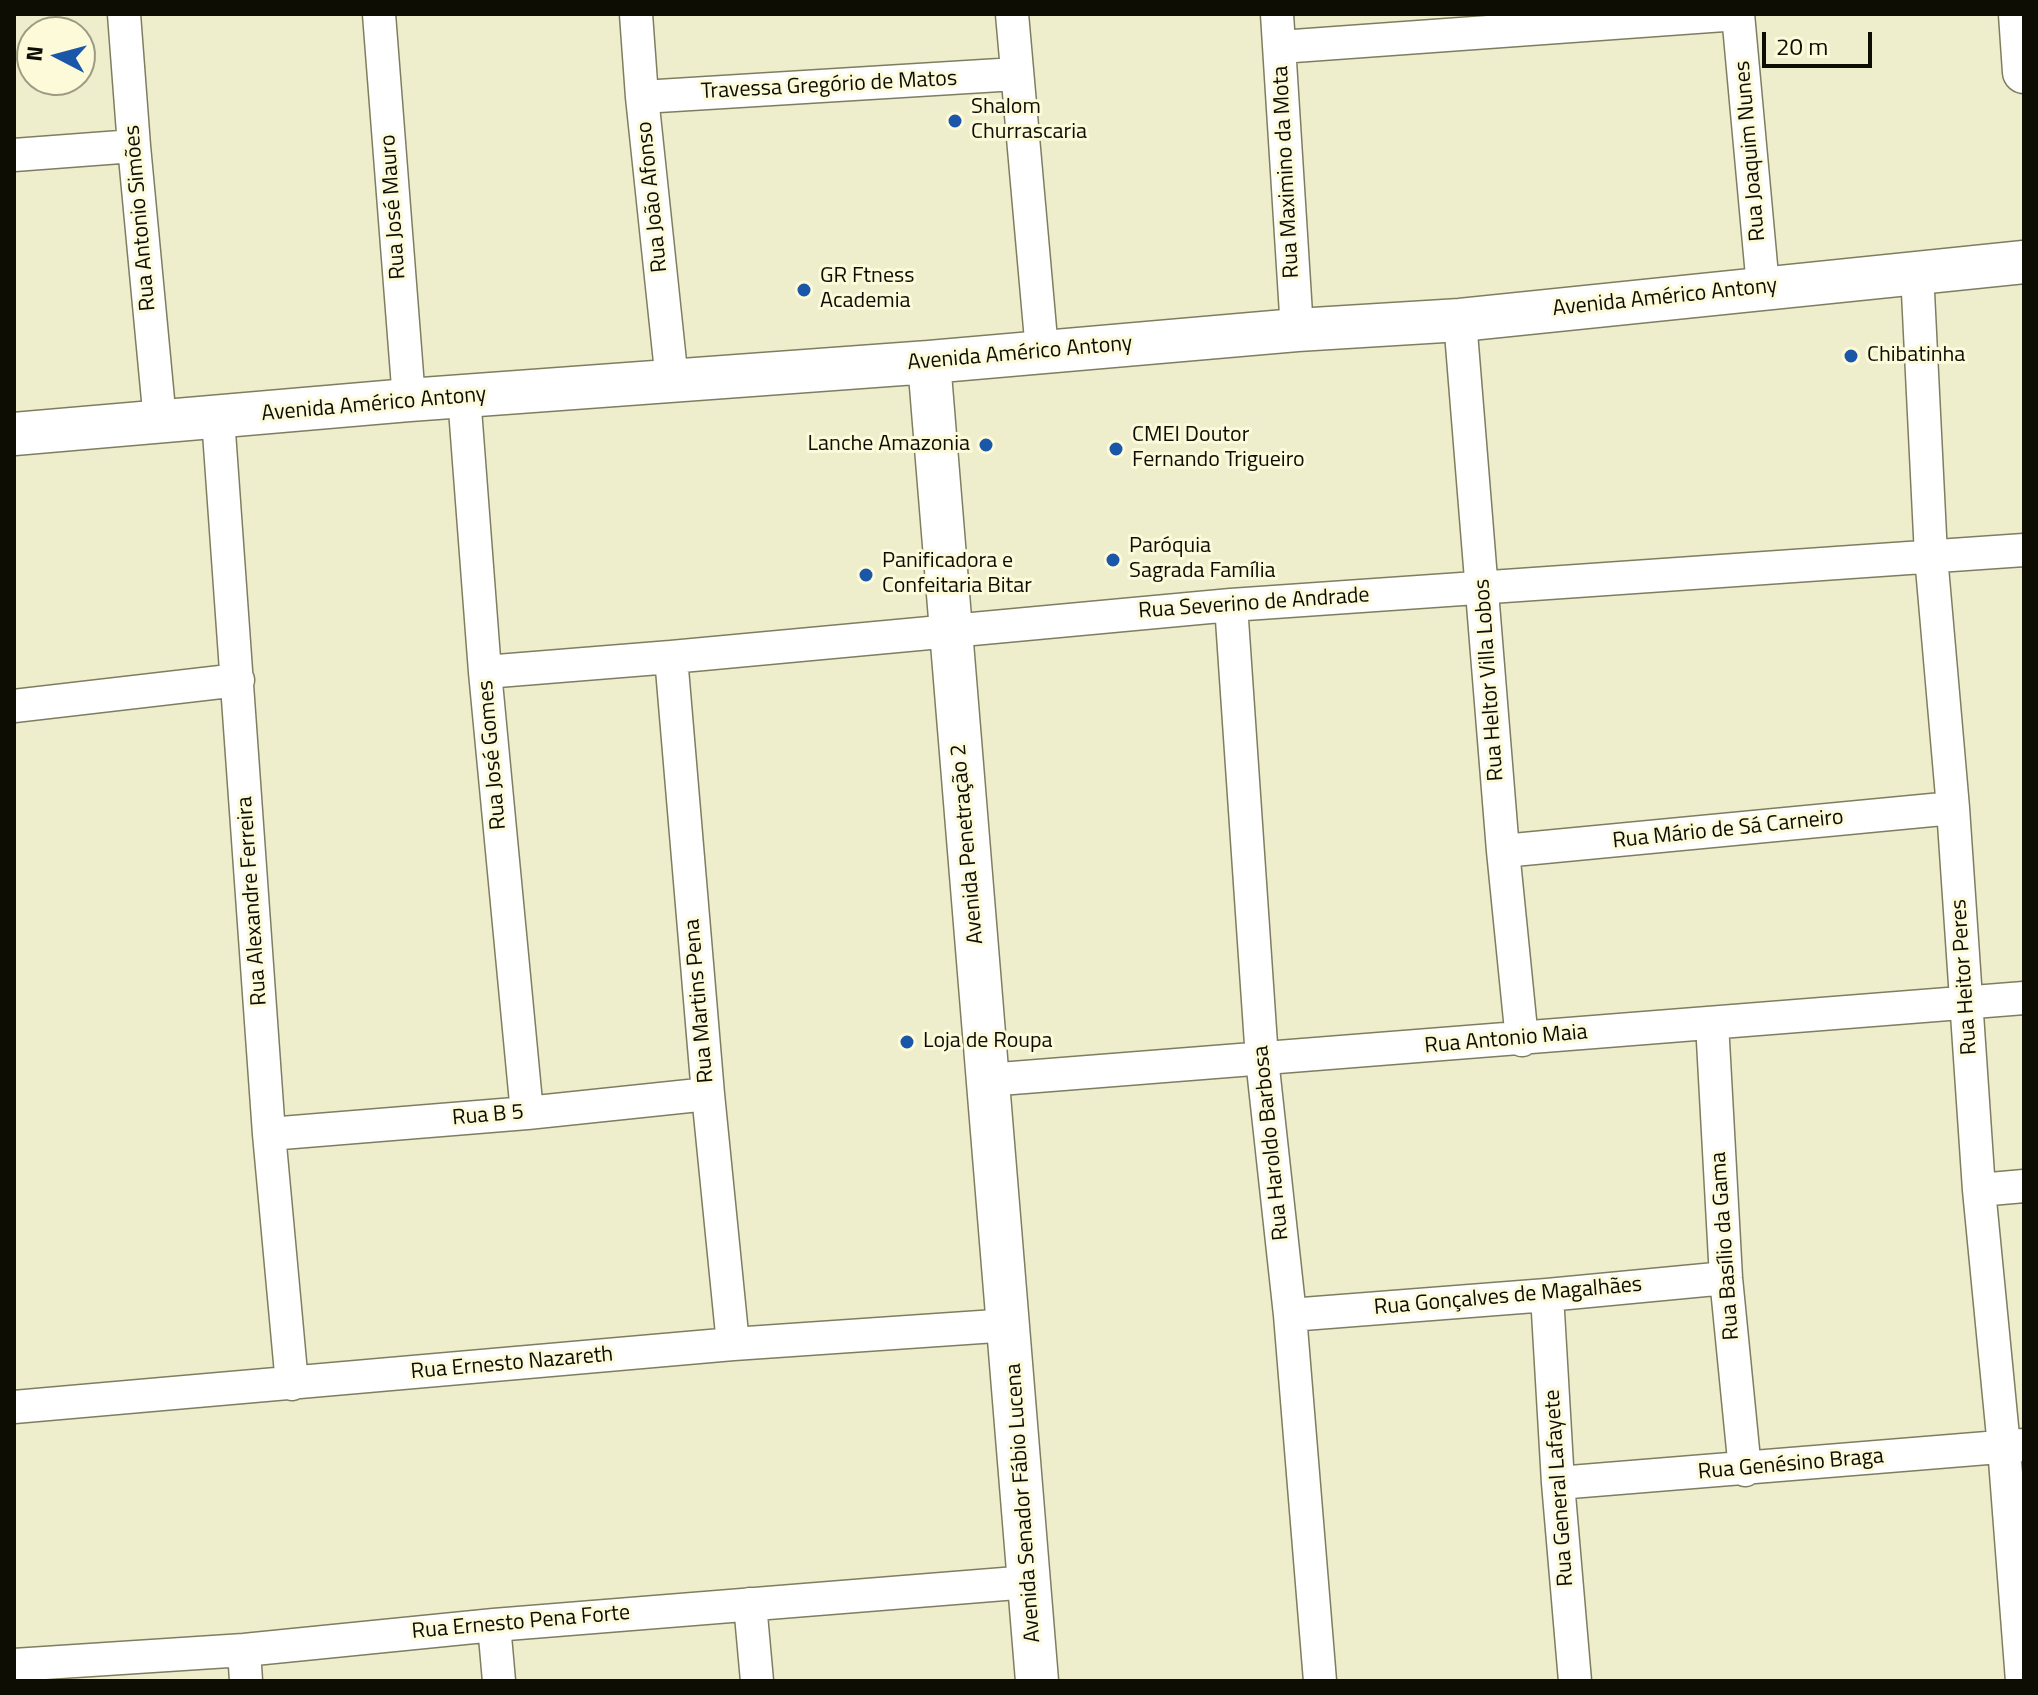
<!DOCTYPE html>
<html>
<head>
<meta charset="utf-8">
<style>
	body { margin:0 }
	#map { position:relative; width:2038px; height:1695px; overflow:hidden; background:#eeedcc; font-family:"Titillium Web",sans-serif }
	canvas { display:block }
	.frame { position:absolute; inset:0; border:16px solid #0e0d04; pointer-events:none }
	.north { position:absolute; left:16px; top:16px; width:80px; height:80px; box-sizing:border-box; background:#fcfad9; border:2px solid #9d9b84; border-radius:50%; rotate:276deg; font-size:22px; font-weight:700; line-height:32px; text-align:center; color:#0e0d04 }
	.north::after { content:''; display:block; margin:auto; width:28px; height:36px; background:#1b57a9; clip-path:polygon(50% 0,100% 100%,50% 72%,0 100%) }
	.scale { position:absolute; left:1762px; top:32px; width:110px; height:36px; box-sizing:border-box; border:4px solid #0e0d04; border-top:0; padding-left:10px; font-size:24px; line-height:28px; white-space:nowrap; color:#0e0d04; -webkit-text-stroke:6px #fcfad9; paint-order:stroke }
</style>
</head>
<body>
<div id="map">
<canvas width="2038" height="1695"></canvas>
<div class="frame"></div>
<div class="north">N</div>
<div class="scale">20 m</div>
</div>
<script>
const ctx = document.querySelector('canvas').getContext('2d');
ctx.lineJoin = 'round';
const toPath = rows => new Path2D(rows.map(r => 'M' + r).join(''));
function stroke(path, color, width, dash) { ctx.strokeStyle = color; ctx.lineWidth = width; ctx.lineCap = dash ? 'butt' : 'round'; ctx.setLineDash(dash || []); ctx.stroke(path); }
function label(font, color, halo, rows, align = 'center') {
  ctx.font = font + ' "Titillium Web",sans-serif'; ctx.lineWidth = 6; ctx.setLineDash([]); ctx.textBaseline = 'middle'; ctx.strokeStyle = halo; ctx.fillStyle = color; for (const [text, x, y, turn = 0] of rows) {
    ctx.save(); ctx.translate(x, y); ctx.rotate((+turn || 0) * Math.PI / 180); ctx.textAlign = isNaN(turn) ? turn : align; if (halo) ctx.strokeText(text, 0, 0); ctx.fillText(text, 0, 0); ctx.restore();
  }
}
const minor = toPath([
	[124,14,134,146,160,421],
	[379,14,409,400],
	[636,14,642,97,672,381],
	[1012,14,1042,351],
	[1277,14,1297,330],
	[1280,47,1738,14,1763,287],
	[642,97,1016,74],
	[14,155,134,146],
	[1917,272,1931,556,1953,808,1979,1190,2004,1447,2022,1681],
	[1460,320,1503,851,1522,1040],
	[464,396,485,672,527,1113],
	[218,418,269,1134,292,1384],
	[1231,605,1262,1059,1290,1315,1320,1681],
	[671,657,708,1094,733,1344],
	[485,672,671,657,1231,605,2024,550],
	[14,706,238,680],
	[1503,851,1953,808],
	[1712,1023,1726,1278,1745,1470],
	[987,1080,2024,998],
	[269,1134,527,1113,708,1094],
	[1979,1190,2024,1186],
	[1547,1295,1558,1483,1575,1681],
	[1290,1315,1547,1295,1726,1278],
	[14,1407,733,1344,1010,1325],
	[1558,1483,2024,1445],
	[750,1604,757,1681],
	[494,1625,499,1681],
	[244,1650,246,1681],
	[14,1665,244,1650,494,1625,1029,1582]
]);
const tertiary = toPath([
	[2020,14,2024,72],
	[929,362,1037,1681],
	[14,434,409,400,929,362,1297,330,1460,320,2024,262]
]);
stroke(minor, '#7f7d60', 35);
stroke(tertiary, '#7f7d60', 45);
stroke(minor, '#fff', 32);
stroke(tertiary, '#fff', 42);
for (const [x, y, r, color] of [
	[955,121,8,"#1b57a9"],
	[804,290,8,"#1b57a9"],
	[1851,356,8,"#1b57a9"],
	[986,445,8,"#1b57a9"],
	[1116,449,8,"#1b57a9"],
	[1113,560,8,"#1b57a9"],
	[866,575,8,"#1b57a9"],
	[907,1042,8,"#1b57a9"]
]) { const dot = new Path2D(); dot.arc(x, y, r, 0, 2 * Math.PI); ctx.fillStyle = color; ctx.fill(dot); stroke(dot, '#fcfad9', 3); }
label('22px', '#0e0d04', '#fcfad9', [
	["Travessa Gregório de Matos",829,86,-3],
	["Rua Joaquim Nunes",1751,151,-95],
	["Rua Maximino da Mota",1287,172,-93],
	["Rua João Afonso",653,197,-96],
	["Rua José Mauro",394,207,-94],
	["Rua Antonio Simões",141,218,-95],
	["Avenida Américo Antony",1665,298,-6],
	["Avenida Américo Antony",1020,354,-5],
	["Avenida Américo Antony",374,405,-5],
	["Rua Severino de Andrade",1254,604,-4],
	["Rua Heltor Villa Lobos",1490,680,-94],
	["Rua José Gomes",493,755,-95],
	["Rua Mário de Sá Carneiro",1728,830,-6],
	["Avenida Penetração 2",968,844,-95],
	["Rua Alexandre Ferreira",253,901,-94],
	["Rua Heitor Peres",1965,977,-94],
	["Rua Martins Pena",700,1001,-95],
	["Rua Antonio Maia",1506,1040,-5],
	["Rua B 5",488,1116,-5],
	["Rua Haroldo Barbosa",1272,1143,-96],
	["Rua Basílio da Gama",1726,1246,-94],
	["Rua Gonçalves de Magalhães",1508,1297,-5],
	["Rua Ernesto Nazareth",512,1364,-5],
	["Rua Genésino Braga",1791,1465,-5],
	["Rua General Lafayete",1560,1488,-94],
	["Avenida Senador Fábio Lucena",1024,1503,-94],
	["Rua Ernesto Pena Forte",521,1623,-5]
]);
label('22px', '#0e0d04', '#fcfad9', [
	["Shalom",971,108],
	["Churrascaria",971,133],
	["GR Ftness",820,277],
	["Academia",820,302],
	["Chibatinha",1867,356],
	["CMEI Doutor",1132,436],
	["Fernando Trigueiro",1132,461],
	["Lanche Amazonia",970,445,"right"],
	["Paróquia",1129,547],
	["Sagrada Família",1129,572],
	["Panificadora e",882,562],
	["Confeitaria Bitar",882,587],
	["Loja de Roupa",923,1042]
], 'left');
</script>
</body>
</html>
